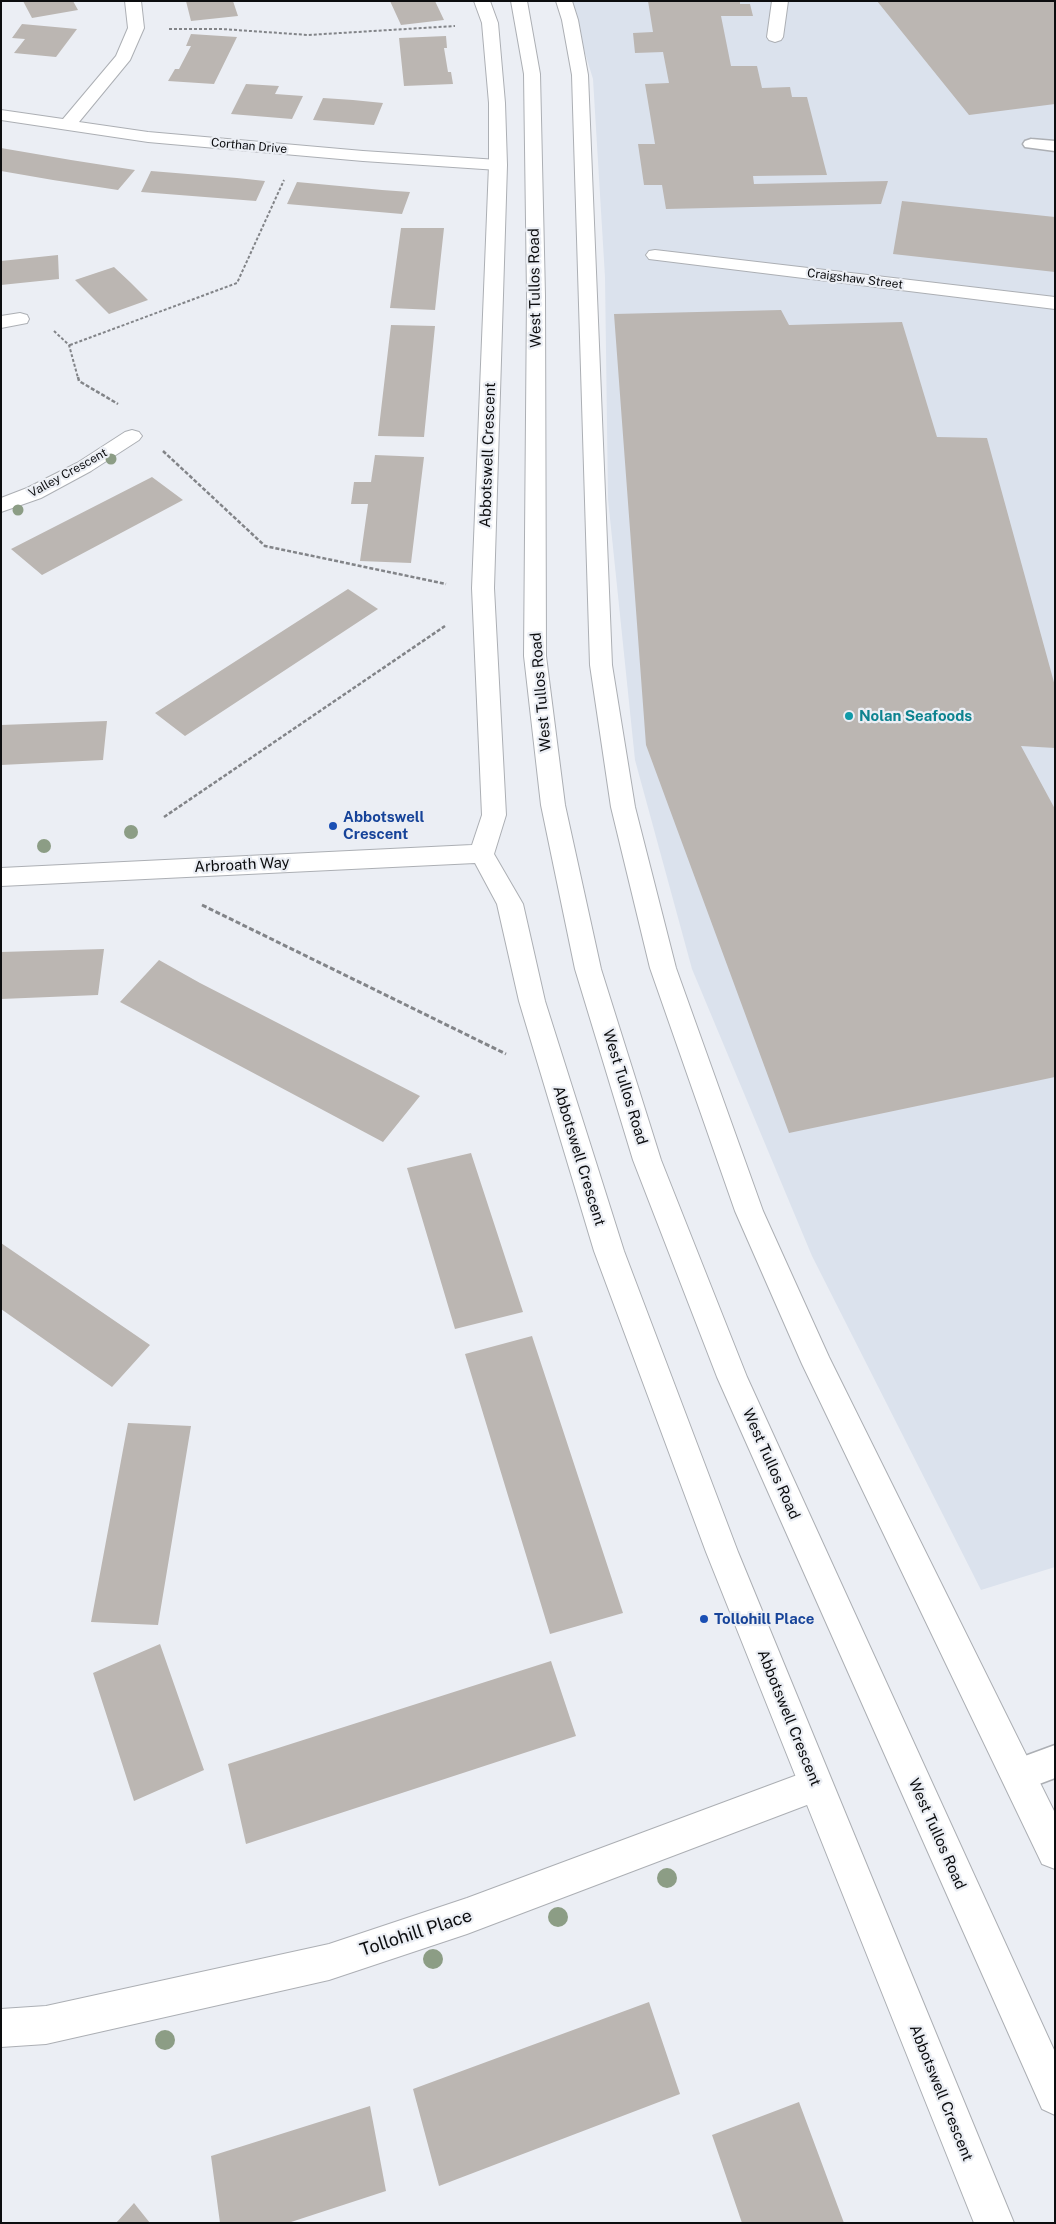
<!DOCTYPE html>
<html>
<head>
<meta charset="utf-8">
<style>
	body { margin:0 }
	#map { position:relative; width:1056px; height:2224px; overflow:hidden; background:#ebeef4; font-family:"Public Sans",sans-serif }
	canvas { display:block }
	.frame { position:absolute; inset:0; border:2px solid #0c0d0f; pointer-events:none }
</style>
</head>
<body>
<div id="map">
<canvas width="1056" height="2224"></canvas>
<div class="frame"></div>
</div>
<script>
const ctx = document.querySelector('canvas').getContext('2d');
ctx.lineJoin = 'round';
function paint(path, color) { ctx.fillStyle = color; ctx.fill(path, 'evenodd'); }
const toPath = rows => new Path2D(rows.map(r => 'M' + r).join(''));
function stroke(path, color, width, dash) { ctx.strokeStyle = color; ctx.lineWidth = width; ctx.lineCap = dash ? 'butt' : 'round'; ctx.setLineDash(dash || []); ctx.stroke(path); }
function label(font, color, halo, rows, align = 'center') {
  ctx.font = font + ' "Public Sans",sans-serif'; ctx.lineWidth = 4.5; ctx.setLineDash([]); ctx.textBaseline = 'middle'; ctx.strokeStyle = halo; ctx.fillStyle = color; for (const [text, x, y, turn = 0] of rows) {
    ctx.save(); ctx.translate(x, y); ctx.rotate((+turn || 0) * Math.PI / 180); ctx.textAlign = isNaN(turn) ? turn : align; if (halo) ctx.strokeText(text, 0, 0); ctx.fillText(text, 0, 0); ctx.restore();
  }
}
paint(toPath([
	[569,1,1055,1,1055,1567,981,1590,812,1256,692,969,635,760,608,499,605,277,593,79]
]), '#dbe2ed');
paint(toPath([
	[23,1,73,1,78,10,32,18],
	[186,1,233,1,238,16,191,21],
	[390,1,435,1,444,20,401,25],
	[648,1,740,1,740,4,750,4,753,16,721,16,731,66,757,66,762,88,790,87,792,97,807,97,827,175,753,176,754,184,888,181,881,204,666,209,662,185,644,185,638,144,655,144,645,84,669,83,663,52,635,53,633,33,653,32],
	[877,1,1055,1,1055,104,969,115],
	[22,24,77,29,56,57,14,53,25,39,12,38],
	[191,34,237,37,214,84,168,81,175,69,179,69,191,46,186,46],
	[446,36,447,48,444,48,448,72,451,72,453,84,404,86,399,38],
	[246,84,279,86,275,94,303,96,292,119,231,114],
	[323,98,353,100,383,103,374,125,313,120],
	[1,148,71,160,135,170,118,190,53,180,1,171],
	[151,171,237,178,265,181,256,201,141,192],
	[297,182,382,190,410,192,402,214,287,204],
	[902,201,1055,217,1055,272,893,254],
	[401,228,444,228,435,310,390,308],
	[58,255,59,279,1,285,1,261],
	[114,267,131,283,148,300,109,314,75,280],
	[781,310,789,325,902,322,937,437,987,438,1055,686,1055,748,1021,746,1055,809,1055,1077,789,1133,646,745,614,314],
	[391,325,435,326,424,437,378,436],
	[375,455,424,457,411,563,360,561,368,504,351,504,354,482,371,482],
	[152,477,183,500,42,575,11,549],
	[348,589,378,609,185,736,155,713],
	[107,721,103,760,1,765,1,725],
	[104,949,98,995,1,999,1,952],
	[159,960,200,983,420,1096,383,1142,120,1002],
	[471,1153,523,1312,455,1329,407,1168],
	[1,1243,150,1345,112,1387,1,1309],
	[532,1336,623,1613,550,1634,465,1354],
	[128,1423,191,1426,158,1625,91,1622],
	[160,1644,204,1770,134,1801,93,1673],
	[551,1661,576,1736,246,1844,228,1764],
	[649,2002,680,2094,439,2186,413,2089],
	[799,2102,844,2223,742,2223,712,2135],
	[370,2106,386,2191,288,2223,220,2223,211,2156],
	[134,2203,150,2223,116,2223]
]), '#bbb6b2');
const service = toPath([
	[1031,139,1055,141,1055,151,1025,147,1023,144,1025,141,1031,139],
	[1055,1745,1055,1778,1018,1792,1006,1787,1001,1775,1006,1763,1055,1745]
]);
const minor = toPath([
	[125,1,141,1,144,28,130,60,79,122,148,132,363,151,498,160,504,161,507,165,504,169,498,170,363,161,148,142,1,120,1,110,63,119,116,56,128,28,125,1],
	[772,1,788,1,783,37,781,40,775,42,769,40,767,37,772,1],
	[655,250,1055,297,1055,309,649,259,646,255,649,251,655,250],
	[20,313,27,315,29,319,27,323,1,328,1,316,20,313],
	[132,430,139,432,142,436,139,440,91,471,41,498,1,512,1,498,27,488,77,463,125,432,132,430],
	[816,1768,828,1773,833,1785,828,1797,467,1934,329,1980,46,2044,1,2047,1,2009,46,2006,329,1944,467,1898,816,1768]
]);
const tertiary = toPath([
	[474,1,490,1,498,23,505,103,507,165,494,588,506,815,494,854,523,904,545,1001,624,1251,738,1552,1014,2223,974,2223,706,1552,594,1251,519,1001,497,904,475,863,1,886,1,868,472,845,482,815,472,588,489,165,489,103,482,23,474,1]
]);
const secondary = toPath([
	[511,1,527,1,540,74,545,296,546,656,565,805,601,969,661,1160,747,1377,1055,2052,1055,2115,1042,2109,717,1377,633,1160,575,969,541,805,524,656,527,296,524,74,511,1],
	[556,1,572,1,578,20,588,75,612,665,635,807,676,968,763,1211,829,1357,1055,1813,1055,1869,1042,1864,802,1364,735,1211,650,968,611,807,590,665,572,75,562,20,556,1]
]);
stroke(service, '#acafb4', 3);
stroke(minor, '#acafb4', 2);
stroke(tertiary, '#acafb4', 2);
stroke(secondary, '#acafb4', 2);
stroke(toPath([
	[169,29,222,29,308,35,455,26],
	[54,331,69,345,78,378],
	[70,345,237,283,284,180]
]), '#828488', 2, [3, 2]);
stroke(toPath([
	[78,377,79,381,118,404],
	[163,451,265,546,446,584],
	[164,817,445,626]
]), '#828488', 2.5, [4, 2]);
stroke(toPath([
	[202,905,506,1054]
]), '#828488', 3, [5, 2.5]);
paint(service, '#fff');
paint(minor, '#fff');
paint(tertiary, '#fff');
paint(secondary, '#fff');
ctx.fillStyle = '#8c9d85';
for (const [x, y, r] of [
	[111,459,5.5],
	[18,510,5.5],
	[131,832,7],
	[44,846,7],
	[667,1878,10],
	[558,1917,10],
	[433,1959,10],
	[165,2040,10]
]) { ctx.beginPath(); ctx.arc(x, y, r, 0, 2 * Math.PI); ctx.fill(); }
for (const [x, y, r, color] of [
	[849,716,5,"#0f9aa8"],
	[333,826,5,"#1a4fb4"],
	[704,1619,5,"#1a4fb4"]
]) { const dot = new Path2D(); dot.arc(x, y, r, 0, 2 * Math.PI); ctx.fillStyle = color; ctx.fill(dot); stroke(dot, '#ebeef4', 2); }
label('12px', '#0c0d0f', '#ebeef4', [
	["Corthan Drive",249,146,5],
	["Craigshaw Street",855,279,7],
	["Valley Crescent",68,473,-29]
]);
label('15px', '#0c0d0f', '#ebeef4', [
	["West Tullos Road",535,288,-91],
	["Abbotswell Crescent",488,455,-88],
	["West Tullos Road",541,692,-95],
	["Arbroath Way",242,865,-3],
	["West Tullos Road",625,1087,73],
	["Abbotswell Crescent",579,1156,73],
	["West Tullos Road",771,1464,66],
	["Abbotswell Crescent",789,1718,68],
	["West Tullos Road",937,1834,66],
	["Abbotswell Crescent",941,2093,68]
]);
label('bold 15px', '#0d838f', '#ebeef4', [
	["Nolan Seafoods",859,716]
], 'left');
label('bold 15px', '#164399', '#ebeef4', [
	["Abbotswell",343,817],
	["Crescent",343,834],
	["Tollohill Place",714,1619]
], 'left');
label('18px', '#0c0d0f', '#ebeef4', [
	["Tollohill Place",416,1933,-18]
]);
</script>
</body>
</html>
